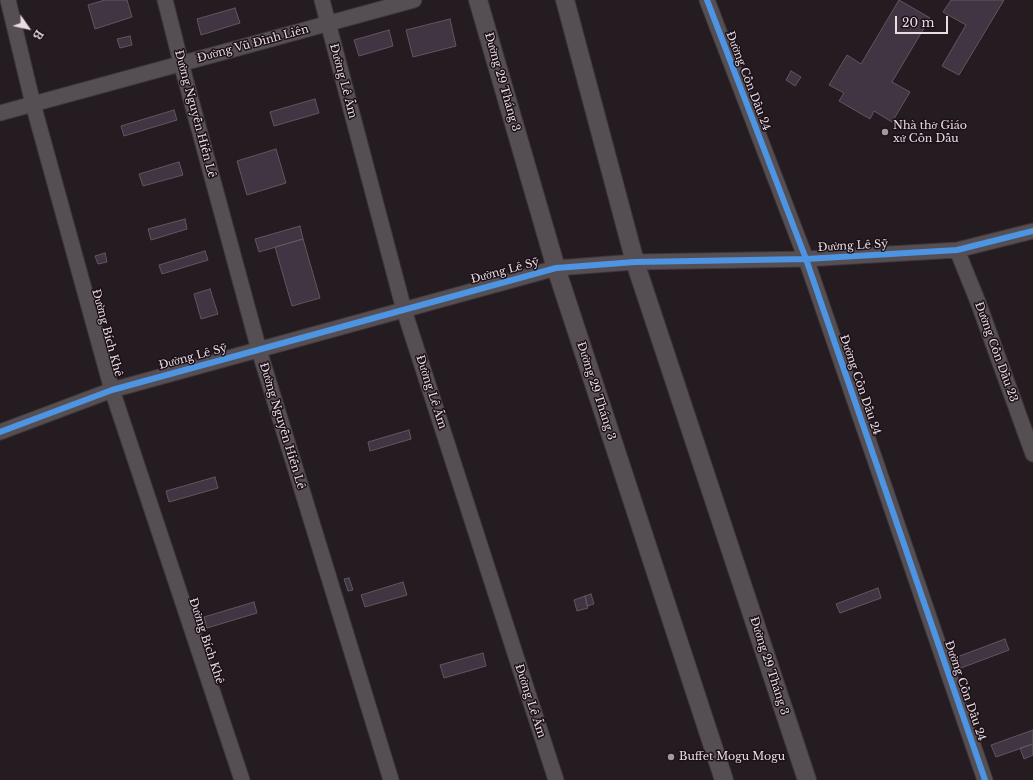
<!DOCTYPE html>
<html>
<head>
<meta charset="utf-8">
<style>
	body { margin:0 }
	#map { position:relative; width:1033px; height:780px; overflow:hidden; background:#241c21; font-family:"Libre Baskerville",serif }
	canvas { display:block }
	.north { position:absolute; left:8px; top:8px; width:40px; height:40px; -webkit-text-stroke:3px #1d1019; paint-order:stroke; rotate:124deg; font-size:11px; font-weight:700; line-height:16px; text-align:center; color:#e7dde3 }
	.north::after { content:''; display:block; margin:auto; width:14px; height:18px; background:#e7dde3; clip-path:polygon(50% 0,100% 100%,50% 72%,0 100%) }
	.scale { position:absolute; left:895px; top:16px; width:53px; height:18px; box-sizing:border-box; border:2px solid #e7dde3; border-top:0; padding-left:5px; font-size:12px; line-height:14px; white-space:nowrap; color:#e7dde3; -webkit-text-stroke:3px #1d1019; paint-order:stroke }
</style>
</head>
<body>
<div id="map">
<canvas width="1033" height="780"></canvas>
<div class="north">B</div>
<div class="scale">20 m</div>
</div>
<script>
const ctx = document.querySelector('canvas').getContext('2d');
ctx.lineJoin = 'round';
function paint(path, color) { ctx.fillStyle = color; ctx.fill(path, 'evenodd'); }
const toPath = rows => new Path2D(rows.map(r => 'M' + r).join(''));
function stroke(path, color, width, dash) { ctx.strokeStyle = color; ctx.lineWidth = width; ctx.lineCap = dash ? 'butt' : 'round'; ctx.setLineDash(dash || []); ctx.stroke(path); }
function label(font, color, halo, rows, align = 'center') {
  ctx.font = font + ' "Libre Baskerville",serif'; ctx.lineWidth = 3; ctx.setLineDash([]); ctx.textBaseline = 'middle'; ctx.strokeStyle = halo; ctx.fillStyle = color; for (const [text, x, y, turn = 0] of rows) {
    ctx.save(); ctx.translate(x, y); ctx.rotate((+turn || 0) * Math.PI / 180); ctx.textAlign = isNaN(turn) ? turn : align; if (halo) ctx.strokeText(text, 0, 0); ctx.fillText(text, 0, 0); ctx.restore();
  }
}
const building = toPath([
	[105,0,127,0,132,17,95,29,88,5,105,0],
	[899,0,930,18,892,82,910,92,892,122,874,111,870,119,839,101,844,93,829,85,847,55,861,64,899,0],
	[951,0,1004,0,959,75,942,66,966,25,943,12,951,0],
	[235,8,240,23,201,35,197,19,235,8],
	[450,19,456,46,413,57,406,30,450,19],
	[389,30,393,46,359,56,354,40,389,30],
	[130,36,132,45,120,48,117,39,130,36],
	[791,71,801,77,795,86,786,80,791,71],
	[315,99,319,113,274,126,270,112,315,99],
	[174,110,177,120,124,136,121,126,174,110],
	[276,149,286,183,247,195,237,161,276,149],
	[179,162,183,175,143,186,139,174,179,162],
	[185,219,187,229,151,240,148,229,185,219],
	[300,226,303,239,259,252,255,239,300,226],
	[303,239,320,298,292,306,275,247,303,239],
	[205,251,208,260,162,274,159,265,205,251],
	[105,253,107,262,98,264,95,256,105,253],
	[210,289,218,314,201,319,194,294,210,289],
	[409,430,411,439,370,451,368,442,409,430],
	[215,477,218,488,169,502,166,491,215,477],
	[349,578,353,590,348,591,344,579,349,578],
	[403,582,407,595,365,607,361,595,403,582],
	[878,588,881,598,840,613,836,604,878,588],
	[591,594,594,604,587,606,585,596,591,594],
	[585,596,588,608,577,611,574,600,585,596],
	[254,602,257,613,207,628,204,617,254,602],
	[1005,639,1009,650,961,668,957,657,1005,639],
	[483,653,486,666,444,678,440,665,483,653],
	[1033,730,1033,744,996,757,991,745,1033,730],
	[1033,744,1033,755,1024,759,1020,748,1033,744]
]);
paint(building, '#413443');
stroke(building, '#5f585e', 1);
const minor = toPath([
	[8,0,33,104,112,390,242,780],
	[165,0,181,63,259,350,391,780],
	[322,0,404,310,556,780],
	[707,0,806,259,985,780],
	[0,113,414,0],
	[957,250,978,302,1033,454],
	[0,432,112,390,556,268,635,262,806,259,957,250,1033,231]
]);
const tertiary = toPath([
	[478,0,556,268,724,780],
	[565,0,635,262,807,780]
]);
stroke(minor, '#3c3639', 17);
stroke(tertiary, '#3c3639', 20);
stroke(minor, '#554e53', 15);
stroke(tertiary, '#554e53', 18);
stroke(toPath([
	[707,0,806,259,985,780],
	[0,432,112,390,556,268,635,262,806,259,957,250,1033,231]
]), '#4d94e3', 6);
for (const [x, y, r, color] of [
	[885,132,4,"#a3999f"],
	[671,757,4,"#a3999f"]
]) { const dot = new Path2D(); dot.arc(x, y, r, 0, 2 * Math.PI); ctx.fillStyle = color; ctx.fill(dot); stroke(dot, '#1d1019', 1.5); }
label('11px', '#e7dde3', '#1d1019', [
	["Đường Vũ Đình Liên",253,44,-15],
	["Đường Lê Ấm",343,81,75],
	["Đường Cồn Dầu 24",748,81,69],
	["Đường 29 Tháng 3",502,82,74],
	["Đường Nguyễn Hiến Lê",195,114,75],
	["Đường Lê Sỹ",853,246,-3],
	["Đường Lê Sỹ",505,271,-15],
	["Đường Bích Khê",107,333,75],
	["Đường Cồn Dầu 23",996,352,70],
	["Đường Lê Sỹ",193,357,-15],
	["Đường Cồn Dầu 24",860,385,71],
	["Đường 29 Tháng 3",596,391,72],
	["Đường Lê Ấm",431,392,72],
	["Đường Nguyễn Hiến Lê",282,426,73],
	["Đường Bích Khê",206,641,72],
	["Đường 29 Tháng 3",769,666,72],
	["Đường Cồn Dầu 24",965,691,71],
	["Đường Lê Ấm",530,701,72]
]);
label('11px', '#e7dde3', '#1d1019', [
	["Nhà thờ Giáo",893,126],
	["xứ Cồn Dầu",893,139],
	["Buffet Mogu Mogu",679,757]
], 'left');
</script>
</body>
</html>
